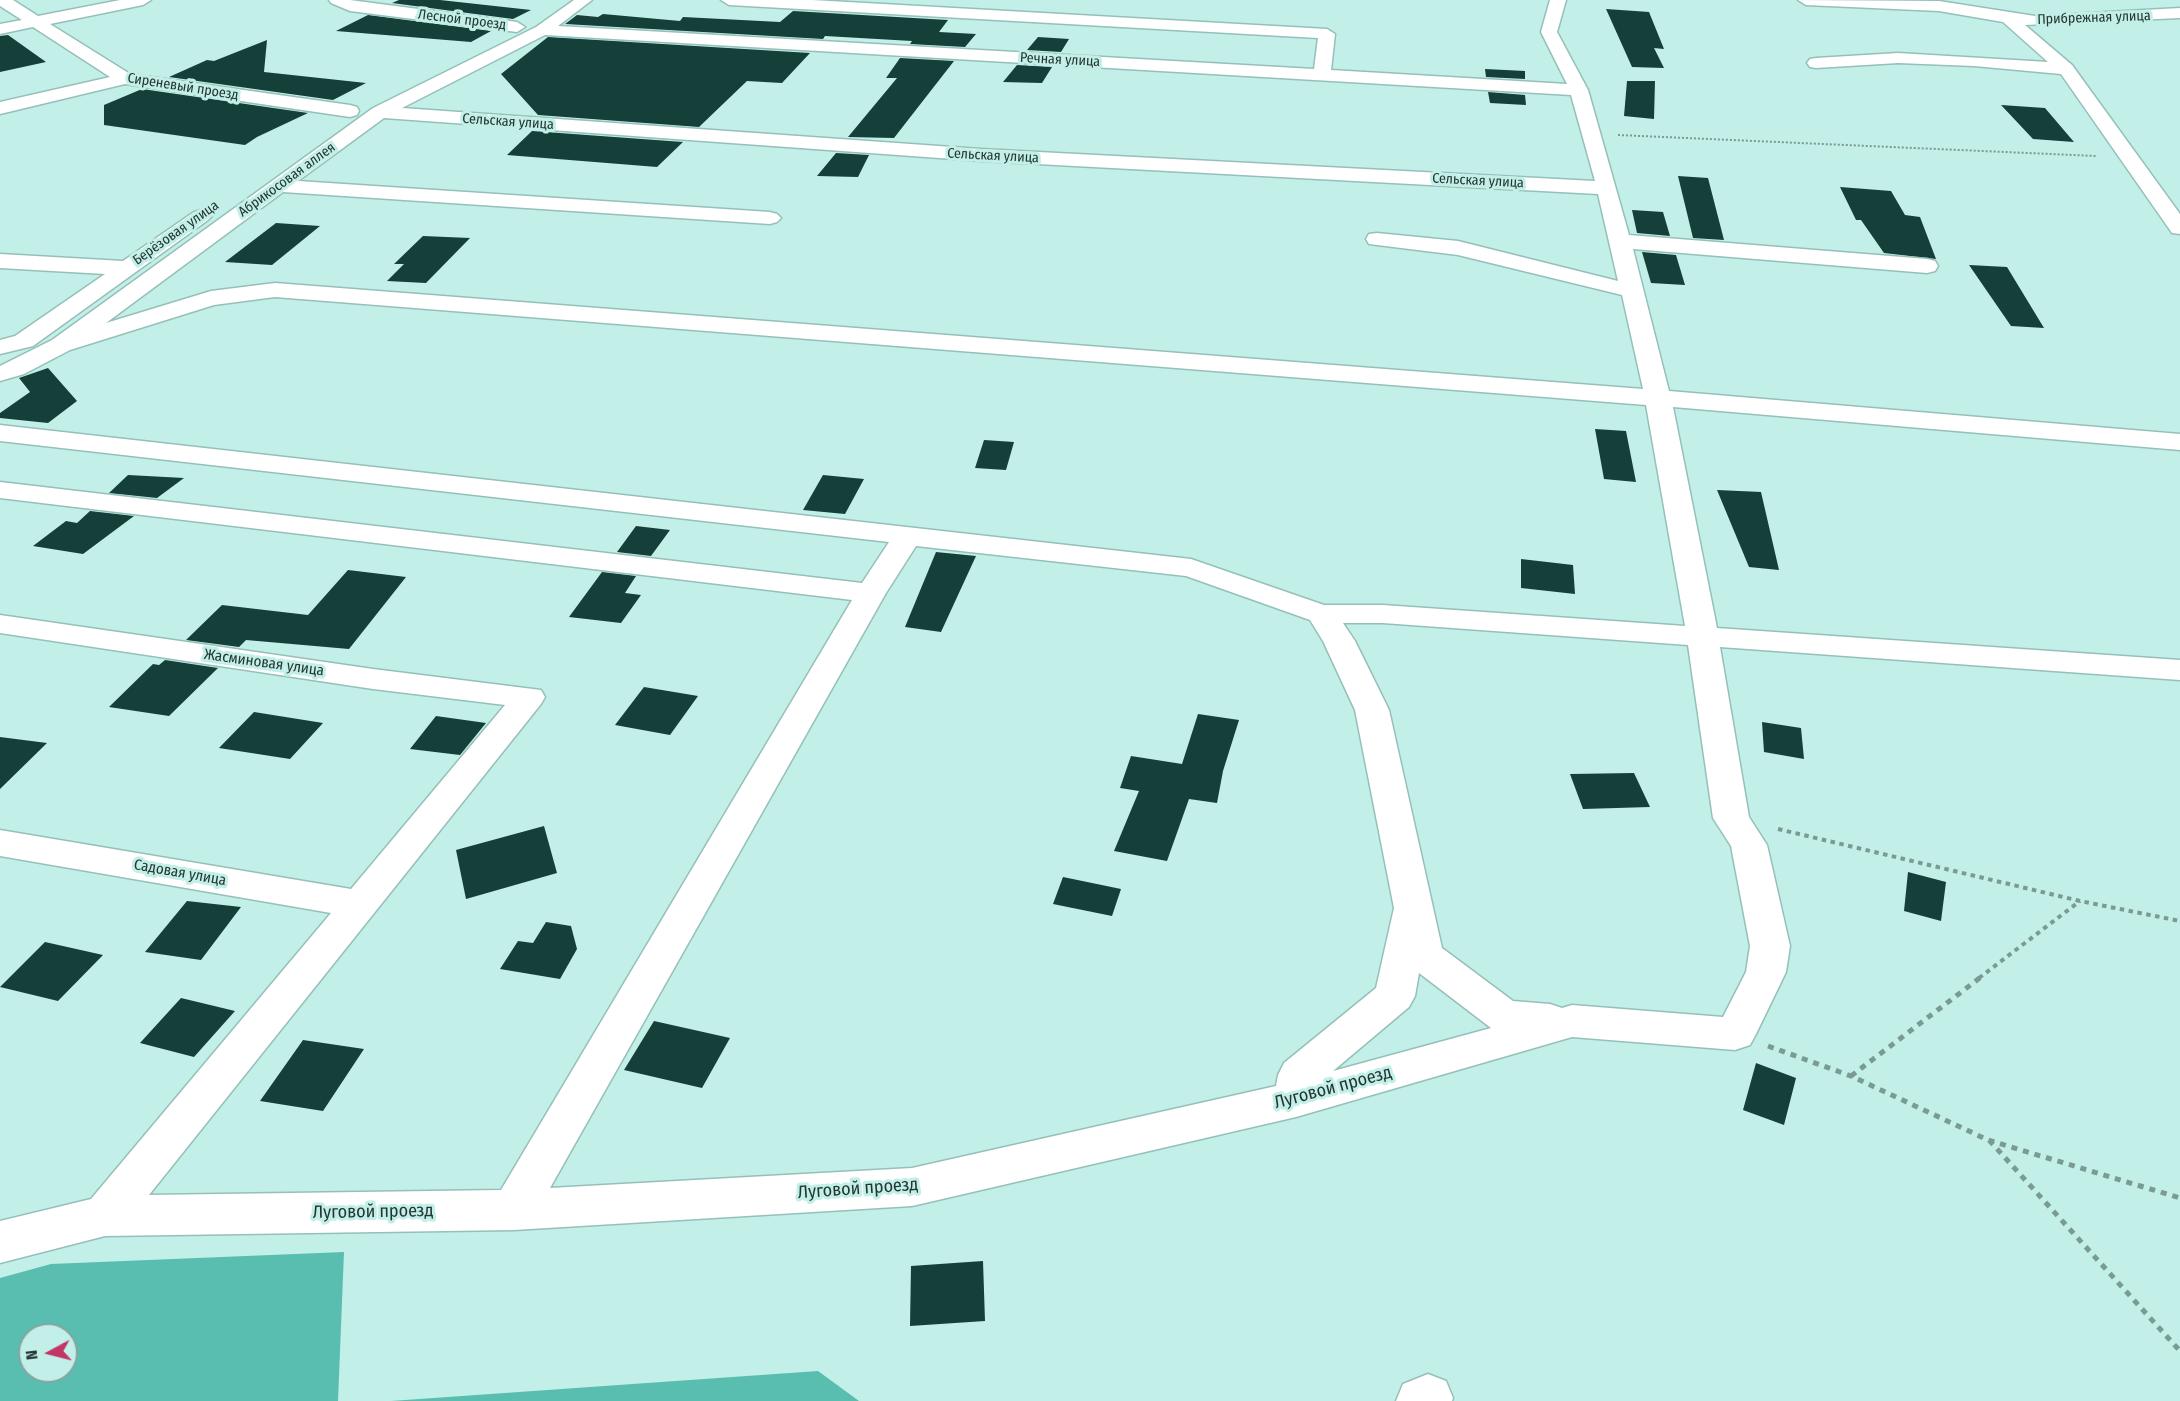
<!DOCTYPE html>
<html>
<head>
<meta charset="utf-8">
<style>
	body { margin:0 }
	#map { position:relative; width:2180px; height:1401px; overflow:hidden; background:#c2efe7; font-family:"Fira Sans Condensed",sans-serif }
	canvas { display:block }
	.north { position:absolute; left:18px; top:1323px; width:60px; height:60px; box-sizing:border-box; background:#c2efe7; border:2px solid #83a59f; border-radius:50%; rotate:263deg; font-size:16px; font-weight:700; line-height:24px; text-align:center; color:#243532 }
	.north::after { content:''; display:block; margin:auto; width:21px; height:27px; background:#c23567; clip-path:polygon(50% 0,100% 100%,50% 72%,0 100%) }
</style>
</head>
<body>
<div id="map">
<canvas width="2180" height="1401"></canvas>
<div class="north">N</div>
</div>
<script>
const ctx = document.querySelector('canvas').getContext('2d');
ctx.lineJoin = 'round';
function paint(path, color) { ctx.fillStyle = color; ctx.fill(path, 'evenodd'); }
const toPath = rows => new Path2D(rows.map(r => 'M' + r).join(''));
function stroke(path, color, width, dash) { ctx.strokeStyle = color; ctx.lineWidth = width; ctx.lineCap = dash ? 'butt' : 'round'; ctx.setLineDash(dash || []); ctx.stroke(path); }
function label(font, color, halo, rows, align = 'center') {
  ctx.font = font + ' "Fira Sans Condensed",sans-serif'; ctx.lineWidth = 6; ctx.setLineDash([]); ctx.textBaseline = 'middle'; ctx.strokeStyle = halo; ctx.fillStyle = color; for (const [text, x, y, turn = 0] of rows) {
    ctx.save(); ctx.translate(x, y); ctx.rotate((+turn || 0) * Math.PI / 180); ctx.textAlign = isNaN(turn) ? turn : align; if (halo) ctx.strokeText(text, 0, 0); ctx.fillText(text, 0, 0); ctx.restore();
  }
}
paint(toPath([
	[344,1252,338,1401,0,1401,0,1278,51,1264],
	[30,1335,66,1335,66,1371,30,1371],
	[818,1371,859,1401,391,1401]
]), '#59bdb0');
paint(toPath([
	[399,0,440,0,531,10,513,19,392,3],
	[1606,9,1649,12,1664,49,1654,48,1664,68,1632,67],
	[793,11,948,20,939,32,976,34,965,47,910,44,912,41,825,36,823,39,565,24,577,15,598,17,603,14,680,21,683,17,780,22],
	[368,15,491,31,471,42,336,31],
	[8,35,46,62,0,72,0,36],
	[548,37,810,53,782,83,747,81,699,127,538,115,501,74],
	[1038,37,1069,39,1061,52,1027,50],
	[267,40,264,72,366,83,333,100,169,77,207,60,214,61],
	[900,58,954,61,894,138,848,137,897,78,886,78],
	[1017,65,1052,67,1042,83,1003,82],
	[1485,69,1525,71,1525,79,1486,77],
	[1627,81,1655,81,1654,119,1624,116],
	[142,89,308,113,257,137,245,145,104,125,104,105],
	[1488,92,1525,95,1526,105,1490,103],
	[2001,105,2045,108,2074,142,2033,139],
	[532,131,683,142,657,167,507,155],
	[836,153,869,155,858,177,817,176],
	[1678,176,1708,178,1724,240,1693,238],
	[1840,187,1891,191,1905,215,1920,217,1936,259,1884,253,1861,220,1856,220],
	[1632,210,1663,212,1670,236,1637,233],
	[276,223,320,226,272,265,225,262],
	[423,236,470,238,426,283,387,281,404,264,394,264],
	[1642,252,1676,255,1685,285,1651,283],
	[1969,265,2007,267,2044,328,2011,326],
	[48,368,77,401,48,423,0,418,0,413,30,392,19,378],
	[1595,429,1626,431,1636,482,1604,479],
	[984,440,1014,442,1006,470,975,468],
	[128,475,184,478,157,498,109,493],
	[823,475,864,479,845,514,803,510],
	[1717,490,1761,492,1779,570,1749,567],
	[90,511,134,516,83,554,33,546,66,521,77,523],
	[636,526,670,530,651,556,617,552],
	[936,552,976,556,941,632,905,627],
	[1521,559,1573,565,1575,594,1521,588],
	[348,570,406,577,349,649,246,640,239,647,186,640,222,605,308,615],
	[602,572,636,576,625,593,641,595,621,623,569,617],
	[165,660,218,668,169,716,109,707,153,664,159,665],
	[644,687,698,696,670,735,615,725],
	[254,712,323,723,290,759,219,748],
	[1198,714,1239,720,1223,771,1217,803,1189,799,1167,861,1114,851,1139,791,1120,788,1131,756,1182,764],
	[436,716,486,723,460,755,410,749],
	[1762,722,1801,728,1804,759,1764,752],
	[0,737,47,743,0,789],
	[1634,773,1650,807,1583,809,1570,774],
	[544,826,557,873,466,899,456,850],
	[1908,872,1946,882,1941,921,1904,911],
	[1063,877,1121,889,1112,916,1053,904],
	[187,901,241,907,201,960,145,952],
	[546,922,571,926,577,949,560,979,500,969,518,941,533,943],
	[45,942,103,955,58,1001,0,987],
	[181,998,235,1011,194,1057,140,1043],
	[654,1021,730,1038,702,1088,624,1070],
	[303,1040,364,1049,323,1111,260,1101],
	[1756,1063,1796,1078,1784,1125,1743,1110],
	[983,1261,985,1321,910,1326,911,1266]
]), '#153f39');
const minor = toPath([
	[0,0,13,0,38,16,120,0,151,0,143,5,50,24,130,74,350,105,357,107,359,111,357,115,350,117,125,84,0,114,0,102,110,77,33,27,0,34,0,24,22,20,0,6,0,0],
	[329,0,350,0,517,22,525,27,517,32,350,11,331,3,329,0],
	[574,0,592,0,558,26,1314,69,1318,38,729,5,721,0,812,0,1327,29,1335,34,1331,70,1567,84,1541,32,1550,0,1566,0,1557,32,1588,90,1629,235,1927,259,1935,261,1938,266,1935,271,1927,273,1633,249,1669,391,2180,434,2180,450,1673,407,1717,628,2180,660,2180,680,1720,647,1749,817,1767,845,1790,946,1786,972,1756,1034,1750,1045,1735,1050,1572,1037,1296,1117,912,1206,514,1230,105,1236,0,1263,0,1221,91,1199,331,913,0,856,0,830,351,889,505,705,373,689,0,633,0,615,373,669,541,690,545,697,541,704,149,1195,501,1190,852,600,0,498,0,482,862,583,889,542,0,441,0,425,1191,559,1324,605,1383,605,1685,626,1646,405,275,297,214,305,70,350,24,374,0,381,0,366,52,340,373,108,536,27,574,0],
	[545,35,1571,95,1595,181,981,149,402,108,545,35],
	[384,118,981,161,1598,194,1618,281,1458,241,1377,233,1369,234,1366,239,1369,244,1377,245,1458,255,1622,295,1643,389,275,283,211,291,106,323,283,192,770,224,777,222,781,218,777,214,770,212,298,181,384,118],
	[916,546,1186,576,1310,620,1323,641,1355,710,1394,908,1376,988,1284,1063,1278,1075,1276,1086,912,1168,550,1188,886,593,916,546],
	[1343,623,1383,623,1688,645,1713,818,1731,846,1750,946,1746,972,1723,1017,1572,1005,1562,1008,1550,1004,1513,1001,1442,948,1389,710,1355,641,1343,623],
	[1419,973,1491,1028,1333,1071,1409,1007,1415,996,1419,973],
	[1798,0,1939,1,2035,16,2180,8,2180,18,2025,25,2072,65,2180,214,2180,234,2172,233,2061,74,1974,66,1898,63,1816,68,1810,67,1807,63,1810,59,1816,58,1898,53,2048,62,2003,22,1939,11,1806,5,1798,0],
	[201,210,208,212,212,216,208,220,33,346,0,354,0,340,15,336,105,274,0,268,0,254,123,261,194,212,201,210],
	[1428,1374,1446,1381,1453,1398,1452,1401,1396,1401,1403,1384,1428,1374]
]);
stroke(minor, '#95c0b9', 3);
stroke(toPath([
	[1618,135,2096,156]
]), '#7a9a94', 2, [2, 2]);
stroke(toPath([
	[1778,829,2080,901,2180,921],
	[1979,978,2080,901]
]), '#7a9a94', 4, [4.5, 4.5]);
stroke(toPath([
	[1768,1046,1851,1076,1988,1140,2180,1198],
	[1851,1076,1981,977],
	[1989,1140,2180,1351]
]), '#7a9a94', 5, [6, 6]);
paint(minor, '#fff');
label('14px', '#243532', '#c2efe7', [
	["Прибрежная улица",2094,18,-2],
	["Лесной проезд",462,20,7],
	["Речная улица",1060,60,3],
	["Сиреневый проезд",183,87,9],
	["Сельская улица",508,122,4],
	["Сельская улица",993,156,3],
	["Абрикосовая аллея",287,180,-36],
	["Сельская улица",1478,181,3],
	["Берёзовая улица",176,233,-35]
]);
label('15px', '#243532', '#c2efe7', [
	["Жасминовая улица",264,663,8],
	["Садовая улица",180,873,10]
]);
label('18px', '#243532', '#c2efe7', [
	["Луговой проезд",1333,1088,-15],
	["Луговой проезд",858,1189,-4],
	["Луговой проезд",373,1212,-1]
]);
</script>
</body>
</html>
